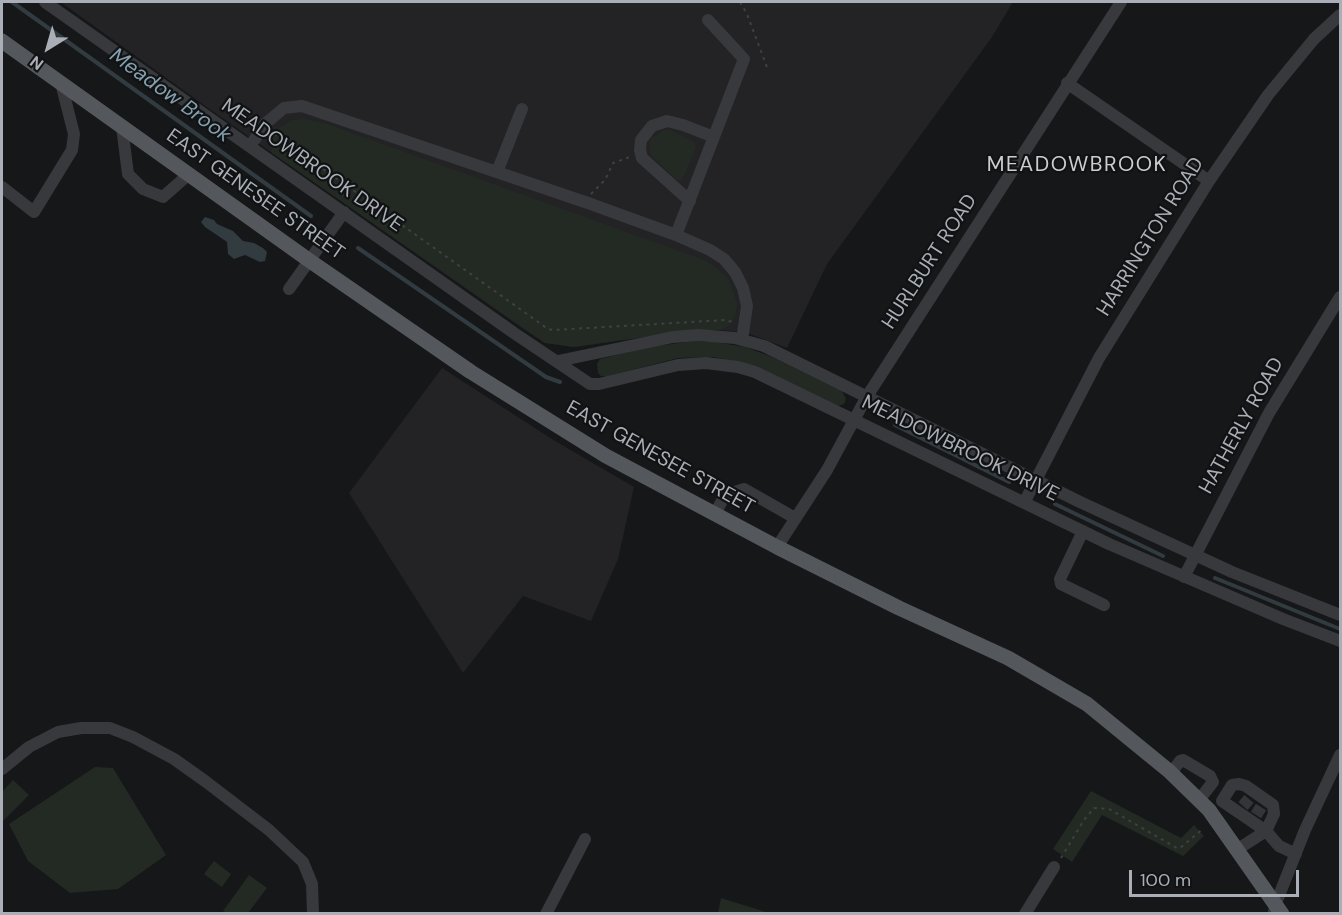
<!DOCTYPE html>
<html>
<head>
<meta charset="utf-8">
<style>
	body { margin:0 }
	#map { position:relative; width:1342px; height:915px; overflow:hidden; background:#161718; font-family:"DM Sans",sans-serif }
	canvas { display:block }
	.frame { position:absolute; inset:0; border:3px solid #aaafb7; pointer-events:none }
	.north { position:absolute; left:18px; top:18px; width:60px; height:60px; -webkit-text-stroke:4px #111213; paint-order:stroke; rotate:217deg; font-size:16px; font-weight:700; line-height:24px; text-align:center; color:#aaafb7 }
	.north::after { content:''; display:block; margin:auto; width:21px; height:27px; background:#aaafb7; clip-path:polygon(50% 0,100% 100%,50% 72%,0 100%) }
	.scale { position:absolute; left:1129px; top:870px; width:170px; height:27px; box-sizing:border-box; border:3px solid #aaafb7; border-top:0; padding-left:8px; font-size:18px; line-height:21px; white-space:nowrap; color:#aaafb7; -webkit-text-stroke:4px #111213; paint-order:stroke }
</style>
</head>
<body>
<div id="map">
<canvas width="1342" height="915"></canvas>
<div class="frame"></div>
<div class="north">N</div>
<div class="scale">100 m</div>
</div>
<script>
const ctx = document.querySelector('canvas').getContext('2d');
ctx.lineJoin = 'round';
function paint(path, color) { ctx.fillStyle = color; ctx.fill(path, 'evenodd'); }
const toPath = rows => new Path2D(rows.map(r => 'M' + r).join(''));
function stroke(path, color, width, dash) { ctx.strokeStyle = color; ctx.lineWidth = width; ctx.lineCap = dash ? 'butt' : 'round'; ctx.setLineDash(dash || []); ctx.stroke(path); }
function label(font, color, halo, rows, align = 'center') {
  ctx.font = font + ' "DM Sans",sans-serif'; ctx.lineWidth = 4.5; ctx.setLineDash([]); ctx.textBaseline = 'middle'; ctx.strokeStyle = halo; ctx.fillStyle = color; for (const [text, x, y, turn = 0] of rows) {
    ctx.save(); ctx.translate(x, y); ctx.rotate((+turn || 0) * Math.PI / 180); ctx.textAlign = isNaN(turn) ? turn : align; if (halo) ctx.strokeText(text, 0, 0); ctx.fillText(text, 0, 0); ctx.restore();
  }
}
paint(toPath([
	[64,2,1013,2,992,37,827,264,787,348,744,332,720,330,680,332,574,347,545,343,525,330,208,108,62,3],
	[442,368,555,441,634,487,618,559,591,621,523,596,463,673,349,493]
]), '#232325');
paint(toPath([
	[305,119,327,124,704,260,718,269,729,280,737,303,736,313,732,321,728,326,720,330,680,332,574,347,545,343,272,153,270,138,275,131,292,120],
	[664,130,671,130,695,143,696,147,683,178,681,180,677,180,651,155,649,147,651,139],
	[695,341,715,342,745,347,772,357,842,391,846,399,844,404,838,406,742,363,714,357,678,358,608,376,601,376,598,373,597,364,600,359,648,347],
	[95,767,113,768,166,855,118,889,70,893,28,861,9,824],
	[13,780,29,795,2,822,2,792],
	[1091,791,1181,838,1194,825,1204,836,1183,856,1102,815,1072,862,1053,849],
	[214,861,231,874,222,887,204,874],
	[249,875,267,888,248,913,227,913,223,911],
	[721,898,769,913,718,913]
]), '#232a23');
paint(toPath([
	[205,217,214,220,217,224,233,231,243,241,254,243,263,248,267,252,265,261,260,262,245,255,234,259,228,254,227,242,205,227,201,222]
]), '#313b40');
stroke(toPath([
	[12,2,311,216],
	[358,248,546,377,560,382],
	[895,425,1009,482],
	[1055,504,1163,556],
	[1215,578,1340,629]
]), '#313b40', 4);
stroke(toPath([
	[1243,806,1249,799],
	[1256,815,1261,807]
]), '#343538', 12, [12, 6]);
stroke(toPath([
	[740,2,747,14,768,70],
	[274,134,548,329,554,330,725,320,733,322],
	[591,194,605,180,613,163,630,157],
	[1061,858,1084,820,1094,808,1109,809,1177,848,1180,848,1203,829]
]), '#3e4044', 2, [3, 4.5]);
stroke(toPath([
	[45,2,514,333,590,384,599,384,678,365,706,363,738,367,755,372,1109,544,1283,619,1340,641],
	[1067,83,1209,181],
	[122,127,128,174,143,189,163,197,189,174],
	[250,146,266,123,284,108,302,106,588,203,676,235,710,250,724,259,735,272,743,288,747,306,742,340],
	[497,172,522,109],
	[2,187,34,212,72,150,74,134,61,83],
	[690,201,642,158,640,150,641,140,652,126,667,121,683,125,714,137],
	[676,235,744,59,708,20],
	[289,289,344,212],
	[558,361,673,337,698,335,735,338,764,346,1080,502,1232,572,1340,615],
	[1025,501,1099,358,1209,181,1268,95,1314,39,1340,15],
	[715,514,725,495,744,489,795,518],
	[1083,531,1060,579,1061,584,1104,605],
	[777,547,827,470,866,398,1121,2],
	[1184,577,1269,413,1340,297],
	[2,769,29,747,58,732,81,728,110,728,133,737,174,759,205,781,269,830,303,862,312,884,313,914],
	[1171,773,1180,761,1183,760,1210,776,1213,782,1199,800],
	[1238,849,1266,831,1222,801,1232,785,1239,784,1246,786,1273,805,1274,814,1266,831,1279,846,1296,854],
	[1274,912,1276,903,1305,830,1340,755],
	[546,914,585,839],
	[1025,914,1054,867]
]), '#38393d', 12);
stroke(toPath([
	[2,41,310,261,471,372,606,456,777,547,899,608,1008,658,1087,704,1169,771,1209,810,1282,914]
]), '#54575c', 15);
label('20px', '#aaafb7', '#111213', [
	["MEADOWBROOK DRIVE",312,166,35],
	["EAST GENESEE STREET",255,195,35],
	["HARRINGTON ROAD",1151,237,-58],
	["HURLBURT ROAD",930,262,-57],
	["HATHERLY ROAD",1242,426,-61],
	["MEADOWBROOK DRIVE",960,449,26],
	["EAST GENESEE STREET",660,458,29]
]);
label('italic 21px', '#84a0af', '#111213', [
	["Meadow Brook",170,96,36]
]);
ctx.letterSpacing = '1.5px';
label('21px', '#caced3', '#111213', [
	["MEADOWBROOK",1077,165]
]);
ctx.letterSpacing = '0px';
</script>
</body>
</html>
